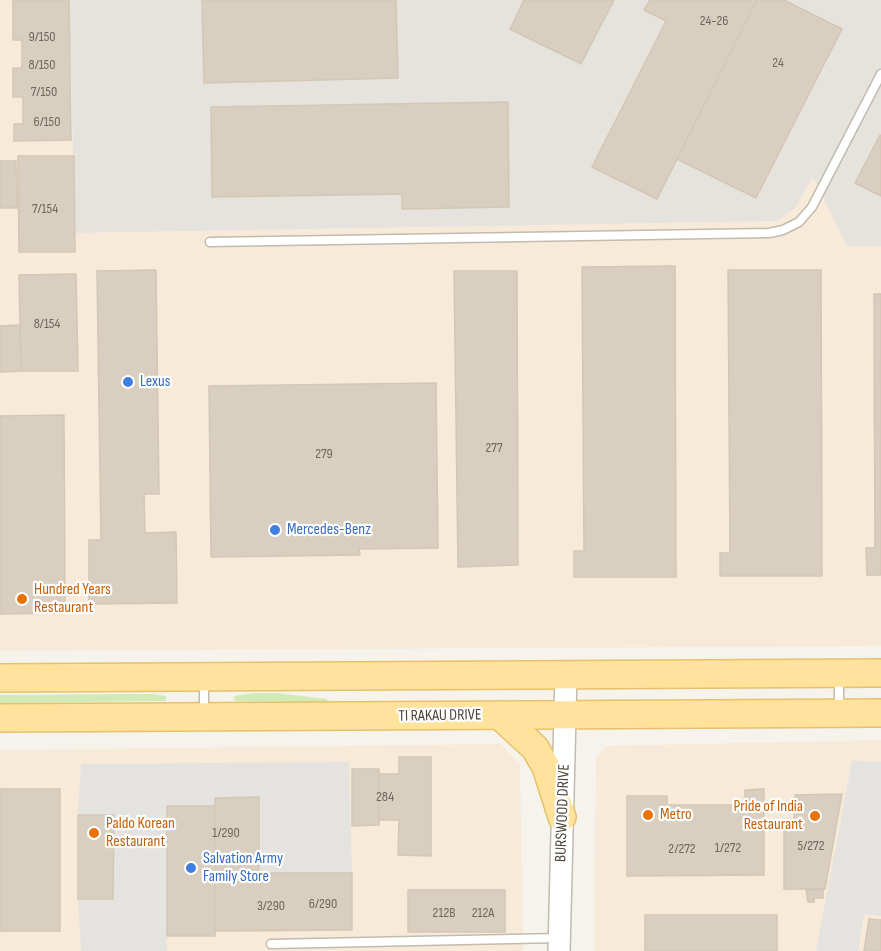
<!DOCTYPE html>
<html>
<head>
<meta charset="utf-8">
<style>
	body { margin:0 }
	canvas { display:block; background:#f6f3ec }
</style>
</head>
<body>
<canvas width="881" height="951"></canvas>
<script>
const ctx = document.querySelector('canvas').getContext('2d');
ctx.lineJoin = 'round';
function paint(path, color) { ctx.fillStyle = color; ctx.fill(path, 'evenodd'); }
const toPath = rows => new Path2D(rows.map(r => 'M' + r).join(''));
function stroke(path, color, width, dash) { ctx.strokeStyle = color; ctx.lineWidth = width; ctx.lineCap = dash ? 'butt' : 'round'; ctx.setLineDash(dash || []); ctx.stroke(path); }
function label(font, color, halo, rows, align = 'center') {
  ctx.font = font + ' "Sofia Sans Condensed",sans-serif'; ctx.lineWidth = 4.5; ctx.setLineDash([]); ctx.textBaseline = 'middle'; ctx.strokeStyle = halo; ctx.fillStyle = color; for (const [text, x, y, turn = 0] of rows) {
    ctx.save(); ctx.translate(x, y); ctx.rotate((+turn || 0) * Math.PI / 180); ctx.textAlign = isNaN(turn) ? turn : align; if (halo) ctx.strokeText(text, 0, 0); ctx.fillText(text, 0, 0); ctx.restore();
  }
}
paint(toPath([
	[0,0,69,0,75,233,777,221,795,208,813,177,847,246,881,246,881,646,0,651],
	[881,740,881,951,594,951,596,757,607,746],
	[501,744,520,764,523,951,0,951,0,750]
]), '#f7ead8');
paint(toPath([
	[69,0,881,0,881,246,847,246,813,177,795,208,777,221,75,233]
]), '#e6e2dd');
paint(toPath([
	[254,693,276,693,327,699,327,702,235,701,234,696],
	[152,694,166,696,166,701,0,703,0,695]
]), '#d2eab5');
paint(toPath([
	[852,761,881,762,881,916,864,914,858,951,816,951],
	[349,762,352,873,259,873,259,798,215,798,215,806,167,806,167,951,81,951,78,899,113,899,114,816,78,815,81,764]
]), '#e5e3e0');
const building = toPath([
	[13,0,69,0,71,140,14,141,14,124,23,124,23,97,13,97,13,68,22,68,22,40,13,40,13,0],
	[202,0,396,0,398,78,204,83,202,0],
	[524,0,614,0,581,64,510,29,524,0],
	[650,0,757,0,657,199,592,167,666,21,644,10,650,0],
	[757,0,784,0,842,29,756,198,677,159,757,0],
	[508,102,509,207,402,209,402,194,212,197,211,107,508,102],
	[880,135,881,136,881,196,855,183,880,135],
	[18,156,74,156,75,252,19,252,18,156],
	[0,161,16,161,17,208,0,208,0,161],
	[675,266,676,577,574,577,574,551,584,551,582,267,675,266],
	[156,270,159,494,144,494,145,533,176,532,177,603,89,604,89,540,101,540,97,271,156,270],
	[728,270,821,270,822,576,720,576,720,553,730,553,728,270],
	[454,271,517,271,518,565,458,567,454,271],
	[76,274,78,371,21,371,19,275,76,274],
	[874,294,881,294,881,575,867,575,866,548,875,548,874,294],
	[20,325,21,371,0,372,0,326,20,325],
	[436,383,438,548,359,549,360,555,211,557,209,386,436,383],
	[64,415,65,613,0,614,0,416,64,415],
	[399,757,431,757,431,856,398,855,399,820,379,820,379,774,399,774,399,757],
	[352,769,379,769,379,825,352,826,352,769],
	[0,789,60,789,60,931,0,931,0,789],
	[764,789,764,875,627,876,627,796,667,796,667,805,745,805,745,790,764,789],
	[842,794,825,889,784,889,784,822,794,822,795,795,842,794],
	[259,797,259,873,352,873,352,930,215,931,215,798,259,797],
	[167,806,215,806,215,936,167,936,167,806],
	[78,815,114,815,113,899,78,899,78,815],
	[408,890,505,890,505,932,408,932,408,890],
	[806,890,823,890,823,898,814,898,814,902,808,902,806,890],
	[645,915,777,915,777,951,645,951,645,915],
	[869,919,881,920,881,951,864,951,869,919]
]);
paint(building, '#d8cfc1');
stroke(building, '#d3c7b4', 1.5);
const service = toPath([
	[210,242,769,233,783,230,799,222,812,207,881,74],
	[204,680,204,715],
	[839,709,839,677],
	[271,944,559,938]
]);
const tertiary = toPath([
	[559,951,566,675]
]);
const primary = toPath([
	[0,678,881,673],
	[499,715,535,748,546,767,562,817],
	[0,718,881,713]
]);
stroke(service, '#c2bbae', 11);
stroke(tertiary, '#c2bbae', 24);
stroke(primary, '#e6c16a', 30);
stroke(service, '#fff', 8);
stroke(tertiary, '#fff', 21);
stroke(primary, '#ffe39c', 27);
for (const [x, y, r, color] of [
	[128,382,6,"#3f7fe0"],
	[275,530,6,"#3f7fe0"],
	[22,599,6,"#e8710a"],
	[648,815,6,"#e8710a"],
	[815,816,6,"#e8710a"],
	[94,833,6,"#e8710a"],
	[191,868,6,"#3f7fe0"]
]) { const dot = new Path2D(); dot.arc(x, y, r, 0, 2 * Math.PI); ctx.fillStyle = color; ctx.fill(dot); stroke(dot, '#fff', 2); }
label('14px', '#6e675b', null, [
	["24-26",714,21],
	["9/150",42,37],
	["24",778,63],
	["8/150",42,65],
	["7/150",44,92],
	["6/150",47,122],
	["7/154",45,209],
	["8/154",47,324],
	["277",494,448],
	["279",324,454],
	["284",385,797],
	["1/290",226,833],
	["5/272",811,846],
	["1/272",728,848],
	["2/272",682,849],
	["6/290",323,904],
	["3/290",271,906],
	["212B",444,913],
	["212A",483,913]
]);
label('16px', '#366cbe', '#fff', [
	["Lexus",140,382],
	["Mercedes-Benz",287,530],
	["Salvation Army",203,859],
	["Family Store",203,877]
], 'left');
label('16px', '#c56008', '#fff', [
	["Hundred Years",34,590],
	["Restaurant",34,608],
	["Pride of India",803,807,"right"],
	["Restaurant",803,825,"right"],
	["Metro",660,815],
	["Paldo Korean",106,824],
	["Restaurant",106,842]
], 'left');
label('16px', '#4b4439', '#fff', [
	["TI RAKAU DRIVE",440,716,-1],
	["BURSWOOD DRIVE",563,813,-88]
]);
</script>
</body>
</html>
